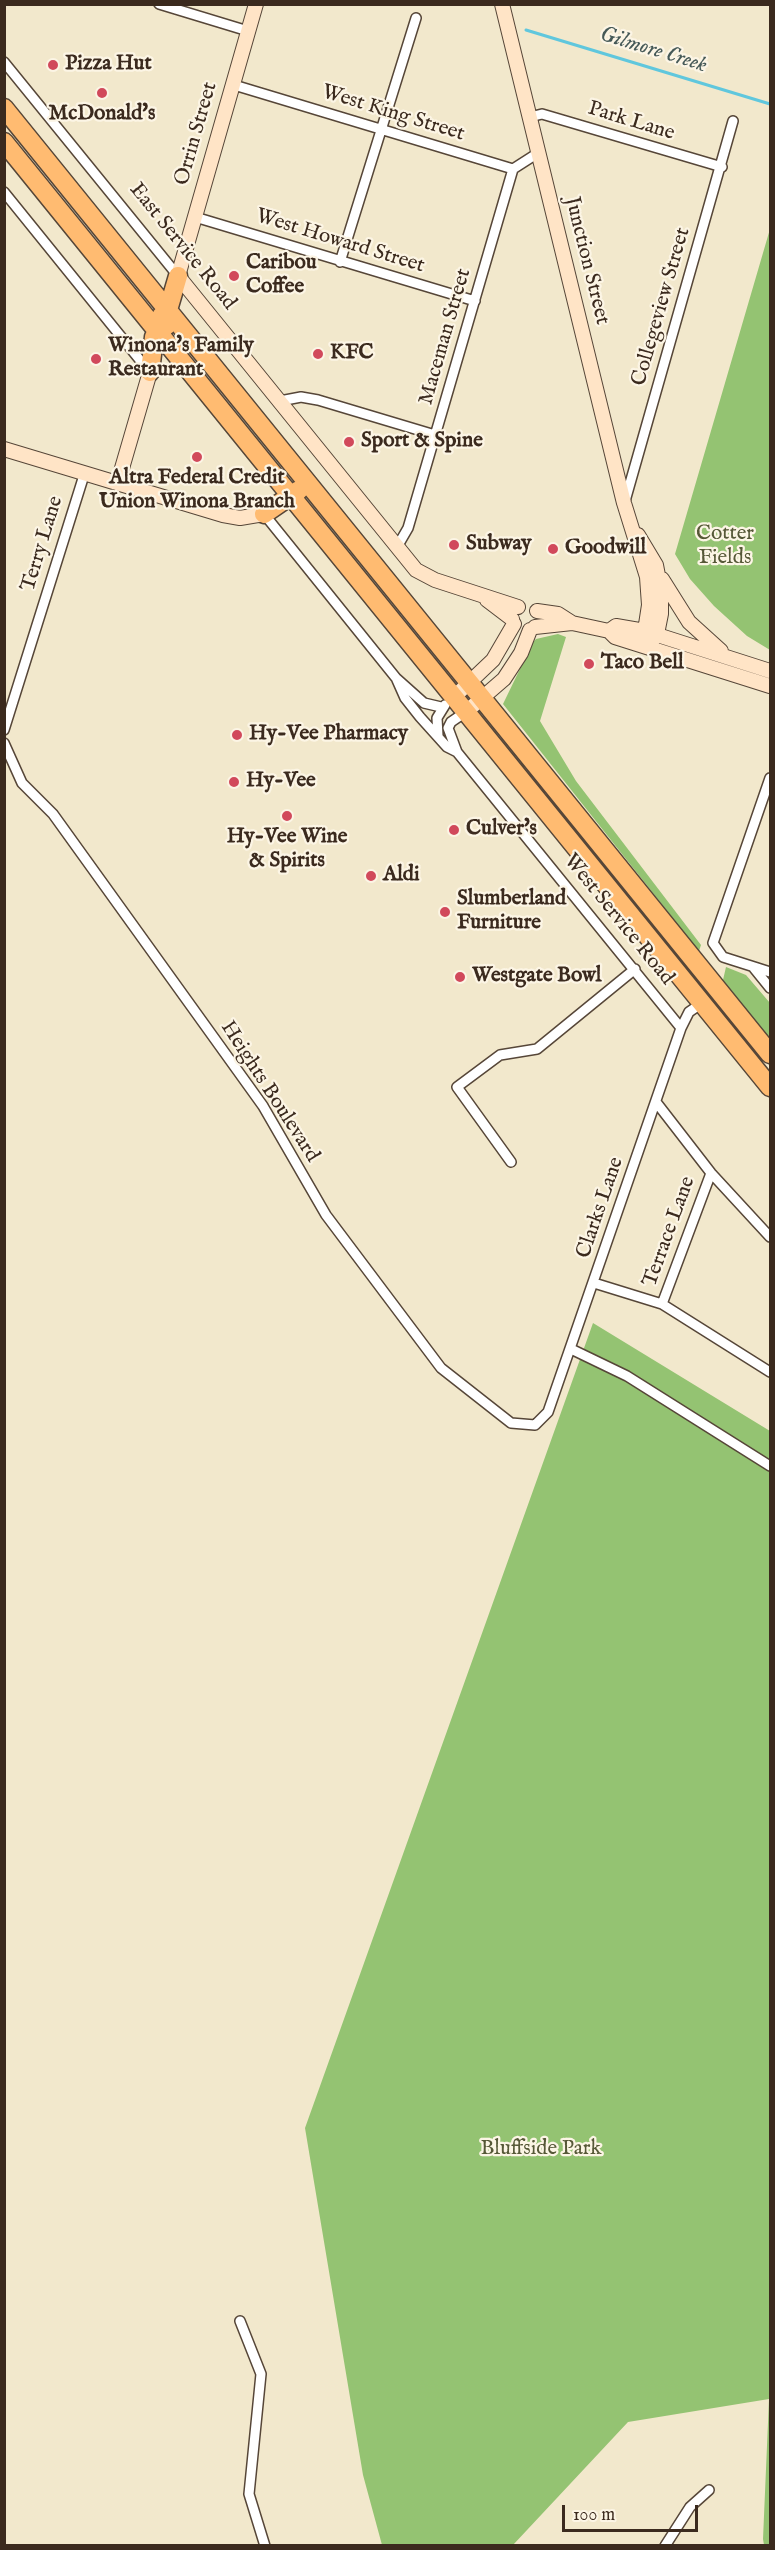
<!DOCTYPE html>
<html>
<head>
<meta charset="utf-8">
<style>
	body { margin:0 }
	#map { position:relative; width:775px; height:2550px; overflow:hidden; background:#f2e8cc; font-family:"IM FELL English",serif }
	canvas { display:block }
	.frame { position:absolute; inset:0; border:6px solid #3b2a1e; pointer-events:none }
	.scale { position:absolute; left:562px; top:2505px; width:136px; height:27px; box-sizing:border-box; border:3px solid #3b2a1e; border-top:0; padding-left:8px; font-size:18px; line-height:21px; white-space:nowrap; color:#3b2a1e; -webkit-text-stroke:4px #fcf5e5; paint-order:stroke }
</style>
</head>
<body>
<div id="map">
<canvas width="775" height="2550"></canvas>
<div class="frame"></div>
<div class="scale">100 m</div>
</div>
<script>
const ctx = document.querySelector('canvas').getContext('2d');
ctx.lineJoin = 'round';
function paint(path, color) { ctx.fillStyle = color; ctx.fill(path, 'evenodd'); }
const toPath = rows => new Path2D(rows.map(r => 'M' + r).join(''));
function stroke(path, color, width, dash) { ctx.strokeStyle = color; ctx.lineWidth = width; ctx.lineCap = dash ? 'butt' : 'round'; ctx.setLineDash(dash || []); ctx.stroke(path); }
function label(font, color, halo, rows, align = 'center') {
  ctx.font = font + ' "IM FELL English",serif'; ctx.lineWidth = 4.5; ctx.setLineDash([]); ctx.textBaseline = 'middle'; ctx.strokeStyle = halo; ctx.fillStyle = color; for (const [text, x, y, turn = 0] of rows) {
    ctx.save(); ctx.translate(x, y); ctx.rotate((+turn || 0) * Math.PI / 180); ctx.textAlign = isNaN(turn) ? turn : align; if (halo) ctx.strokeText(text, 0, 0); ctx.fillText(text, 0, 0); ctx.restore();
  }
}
paint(toPath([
	[770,229,770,650,747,636,714,606,690,579,675,554],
	[558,634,566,637,540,721,576,781,701,945,699,951,503,704,533,642,536,639],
	[726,967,746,975,770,1003,770,1039,723,980],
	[593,1323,770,1431,770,2545,764,2545,763,2539,769,2399,628,2422,513,2545,382,2545,363,2475,305,2128]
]), '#94c372');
stroke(toPath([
	[526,30,770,104]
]), '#60c7dd', 3);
const street = toPath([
	[159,4,248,31],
	[4,62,178,276],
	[234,85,513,169,538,153],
	[530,117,542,114,722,167],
	[4,192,148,370],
	[195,217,475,301],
	[340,262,416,18],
	[280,401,301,397,318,400,435,435],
	[625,501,733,121],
	[264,514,396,678,424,703,441,707],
	[397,547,408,528,513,169],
	[397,680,405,698,420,717,447,747,457,752],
	[467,711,451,722,448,728,457,752,681,1028],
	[4,730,85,472],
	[438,736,437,718,445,705],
	[4,743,22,783,53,814,263,1106,326,1215,441,1368,511,1423,535,1425,548,1412,681,1028,689,1012,702,1003],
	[770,778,713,943,723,957,770,972],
	[753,967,770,988],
	[656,1102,711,1173,770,1237],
	[511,1162,457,1087,500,1055,537,1049,635,969],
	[594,1283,662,1304,770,1372],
	[662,1304,711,1173],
	[571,1349,627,1376,770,1466],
	[240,2321,261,2374,249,2494,265,2546],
	[665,2546,690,2507,709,2490]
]);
const secondary = toPath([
	[256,4,178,276,416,570,435,580,518,607],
	[502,4,624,503,647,577,649,605,645,631,648,647],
	[4,449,223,515,240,518,264,514],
	[118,482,150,372],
	[638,535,656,565,661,591,661,614,657,634,652,641],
	[662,579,689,622,721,651],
	[487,600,512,619],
	[537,611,558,614,572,623,609,631,615,637,770,686],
	[535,627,572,623],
	[609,631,616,626,645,631,770,671],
	[453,698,493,660,514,624],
	[467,711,504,679,521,653,530,630]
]);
const highway = toPath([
	[4,108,770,1054],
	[4,142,770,1087],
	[162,315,168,310,178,276],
	[150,372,154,337,157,331,166,326],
	[264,514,299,490]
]);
stroke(street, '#564638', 12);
stroke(secondary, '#564638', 16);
stroke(highway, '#564638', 21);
stroke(street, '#fff', 9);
stroke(secondary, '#ffe4c6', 14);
stroke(highway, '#ffbb71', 18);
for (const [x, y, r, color] of [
	[53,65,6,"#d1495b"],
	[102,93,6,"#d1495b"],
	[234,276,6,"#d1495b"],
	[318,354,6,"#d1495b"],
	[96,359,6,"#d1495b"],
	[349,442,6,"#d1495b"],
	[197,457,6,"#d1495b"],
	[454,545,6,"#d1495b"],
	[553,549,6,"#d1495b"],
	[589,664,6,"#d1495b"],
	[237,735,6,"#d1495b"],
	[234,782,6,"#d1495b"],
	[287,816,6,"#d1495b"],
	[454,830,6,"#d1495b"],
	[371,876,6,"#d1495b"],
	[445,912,6,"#d1495b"],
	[460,977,6,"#d1495b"]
]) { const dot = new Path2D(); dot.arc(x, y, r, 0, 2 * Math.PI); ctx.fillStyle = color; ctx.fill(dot); stroke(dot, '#fcf5e5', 2); }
label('bold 21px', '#3b2a1e', '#fcf5e5', [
	["Pizza Hut",65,65],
	["McDonald's",102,115,"center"],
	["Caribou",246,264],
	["Coffee",246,288],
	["Winona's Family",108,347],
	["Restaurant",108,371],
	["KFC",330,354],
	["Sport & Spine",361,442],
	["Altra Federal Credit",197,479,"center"],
	["Union Winona Branch",197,503,"center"],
	["Subway",466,545],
	["Goodwill",565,549],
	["Taco Bell",601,664],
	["Hy-Vee Pharmacy",249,735],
	["Hy-Vee",246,782],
	["Culver's",466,830],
	["Hy-Vee Wine",287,838,"center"],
	["& Spirits",287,862,"center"],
	["Aldi",383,876],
	["Slumberland",457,900],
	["Furniture",457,924],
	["Westgate Bowl",472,977]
], 'left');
label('21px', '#3b2a1e', '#fcf5e5', [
	["West King Street",393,114,17],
	["Park Lane",631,122,17],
	["Orrin Street",197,134,-74],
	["West Howard Street",340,242,17],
	["East Service Road",182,247,51],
	["Junction Street",586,261,76],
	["Collegeview Street",662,307,-74],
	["Maceman Street",446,337,-74],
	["Terry Lane",43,544,-73],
	["West Service Road",618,920,51],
	["Heights Boulevard",269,1092,57],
	["Clarks Lane",601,1208,-71],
	["Terrace Lane",670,1232,-70]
]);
label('21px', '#565837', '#fcf5e5', [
	["Cotter",725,535],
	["Fields",725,559],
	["Bluffside Park",541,2150]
]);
label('italic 22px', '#465957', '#fcf5e5', [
	["Gilmore Creek",653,51,17]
]);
</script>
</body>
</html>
